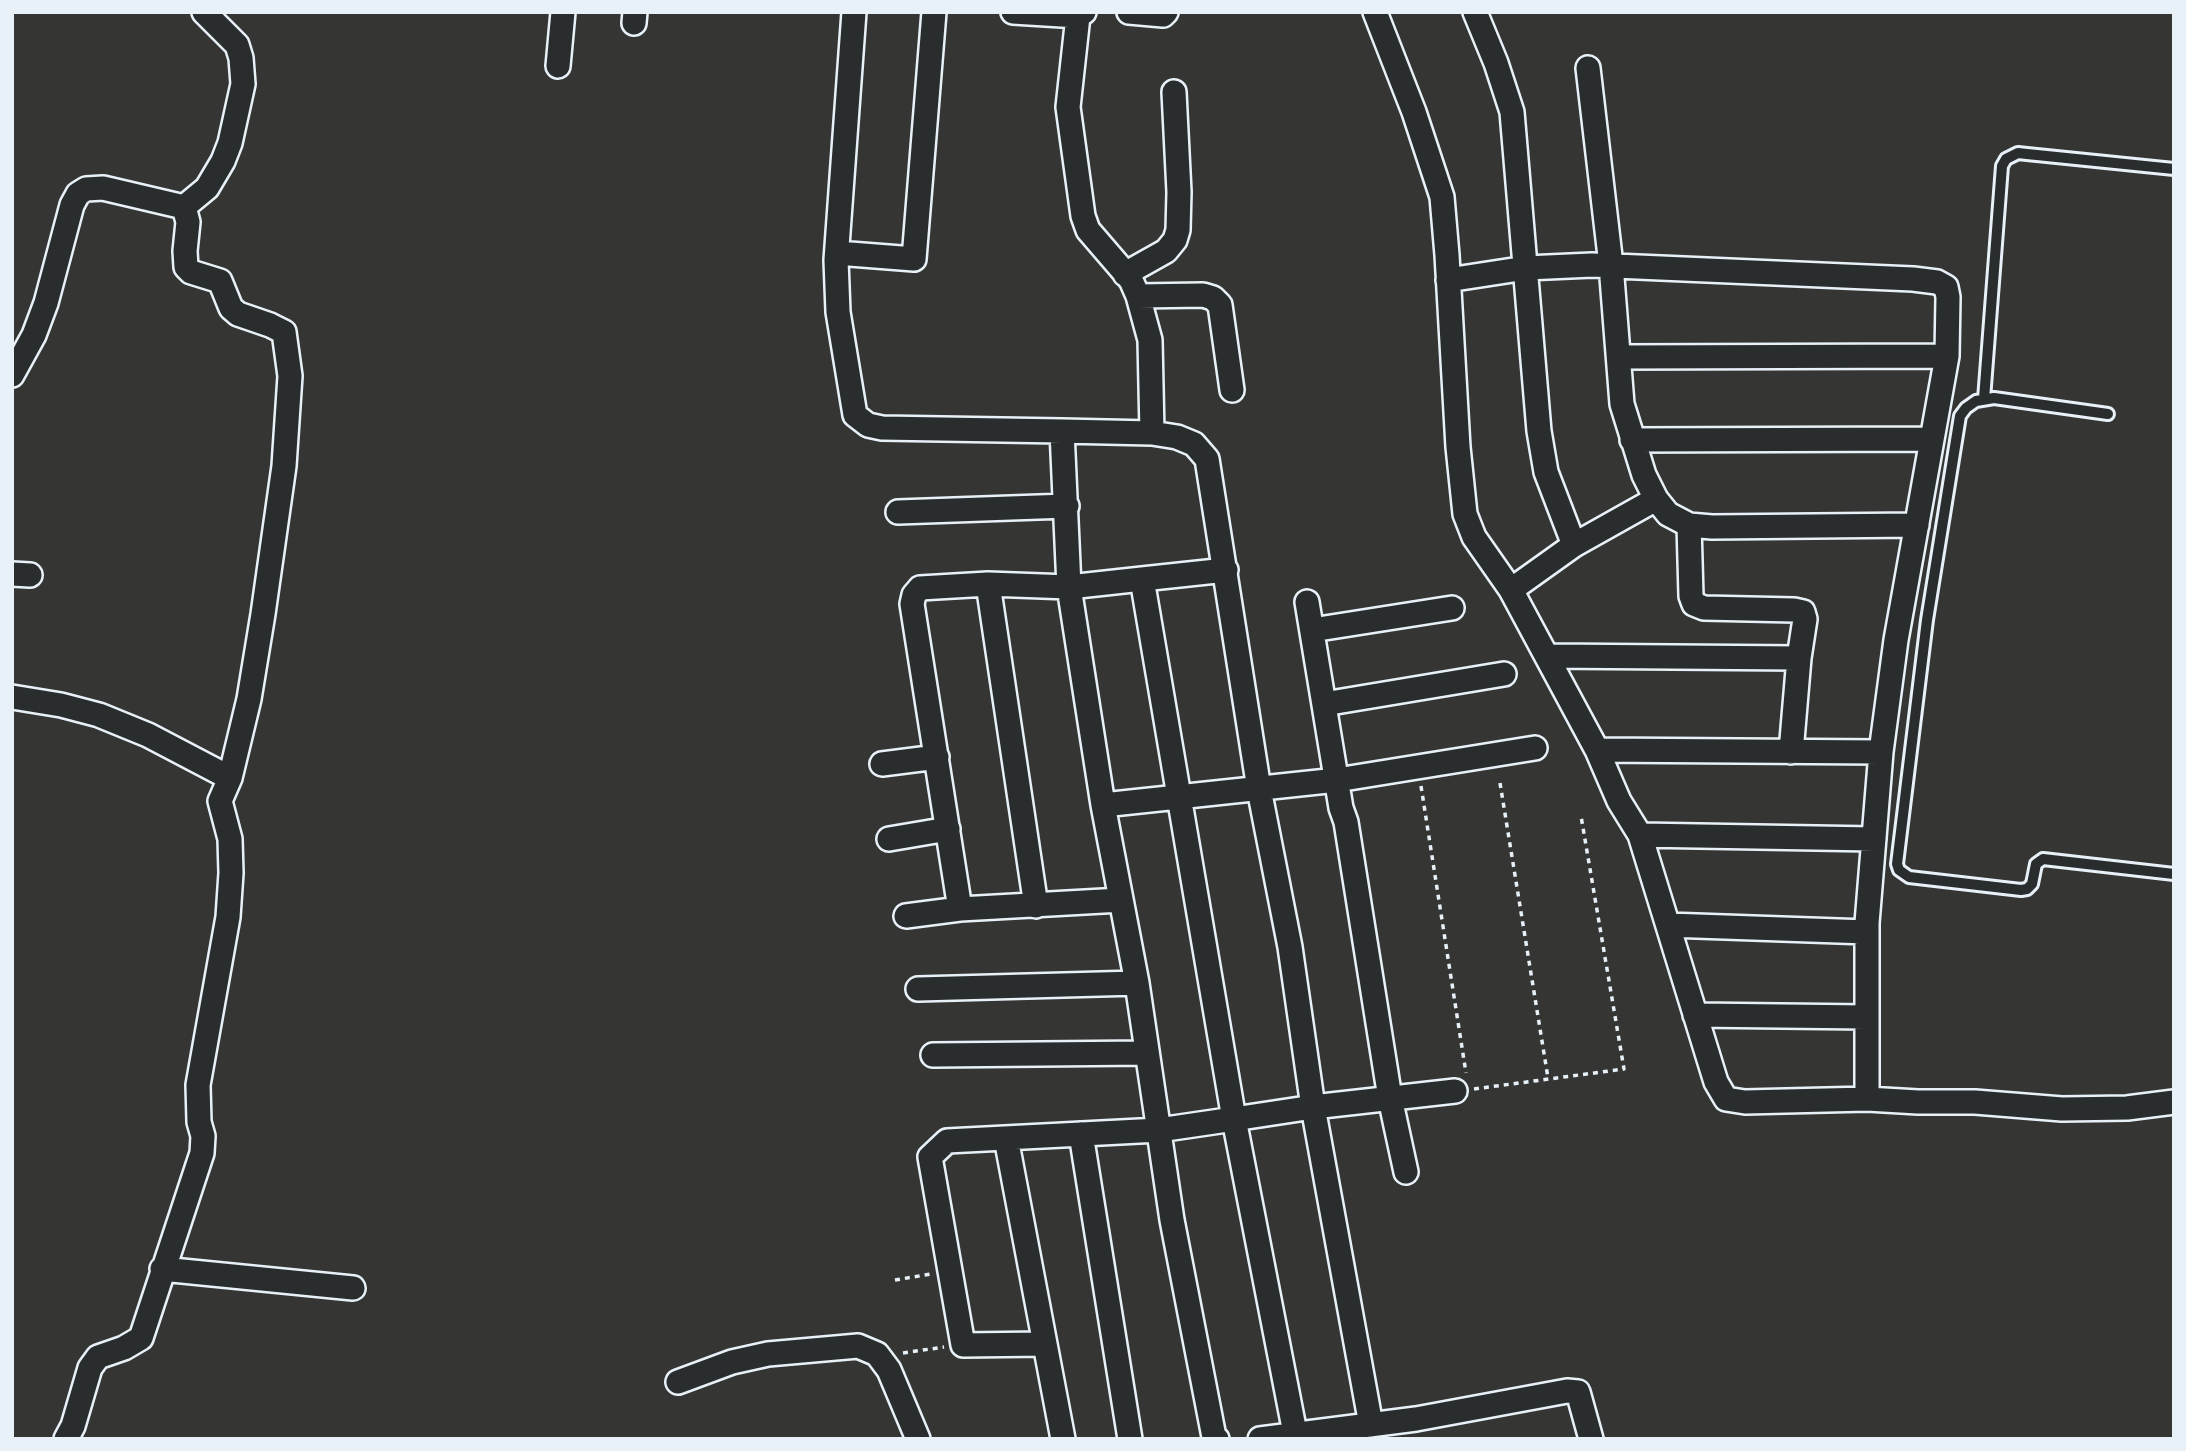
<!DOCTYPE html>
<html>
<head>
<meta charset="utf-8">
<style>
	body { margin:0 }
	#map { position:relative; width:2186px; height:1451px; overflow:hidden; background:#353634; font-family:"Indie Flower",sans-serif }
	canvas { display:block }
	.frame { position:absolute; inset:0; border:14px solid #e8f1f8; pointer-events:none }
</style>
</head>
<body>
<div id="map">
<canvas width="2186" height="1451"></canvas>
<div class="frame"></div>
</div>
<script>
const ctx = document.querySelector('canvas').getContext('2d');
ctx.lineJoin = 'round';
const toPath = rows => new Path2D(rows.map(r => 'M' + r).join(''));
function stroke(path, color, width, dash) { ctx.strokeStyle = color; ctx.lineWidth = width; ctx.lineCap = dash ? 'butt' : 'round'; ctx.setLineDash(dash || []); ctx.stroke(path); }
const service = toPath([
	[1984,399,2002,166,2006,159,2018,153,2027,154,2174,169],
	[2108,414,1994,398,1976,401,1966,408,1960,416,1927,620,1897,864,1899,870,1909,877,2021,890,2027,889,2032,884,2036,864,2043,859,2174,874]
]);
const minor = toPath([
	[854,12,836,260,838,312,855,415,868,425,882,428,1062,431,1069,587,988,584,920,588,914,595,912,604,960,909],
	[1013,12,1078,16],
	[1084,12,1078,16,1068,107,1083,216,1088,230,1131,280,1138,296,1150,340,1152,433,1177,437,1194,444,1207,459,1259,789,1290,947,1313,1107,1234,1119,1142,579,1069,587,1103,805,1137,983,1172,1220,1214,1437,1217,1439],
	[1129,12,1163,15,1166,12],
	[1375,12,1414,112,1442,197,1447,255,1458,447,1465,514,1474,537,1511,590,1597,750,1619,801,1640,835,1716,1082,1726,1099,1745,1102,1867,1099,1918,1102,1975,1102,2062,1109,2127,1108,2174,1102],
	[1475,12,1496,63,1512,112,1539,431,1546,472,1574,545],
	[634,23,635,12],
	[558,66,563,12],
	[1588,68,1611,265,1622,404,1644,475,1656,499,1668,514,1689,525,1712,527,1917,525],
	[184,207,207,188,223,161,230,143,243,84,241,58,237,45,204,12],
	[837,253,914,259,934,12],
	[1125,274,1166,251,1175,240,1178,230,1179,192,1174,92],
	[1448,280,1526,268,1592,265,1913,279,1937,282,1946,287,1948,297,1947,356,1896,640,1881,752,1867,923,1867,1099],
	[1138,296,1203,295,1213,298,1220,305,1232,390],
	[1619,357,1947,356],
	[12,375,34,335,46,303,72,205,78,194,86,189,103,188,184,207],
	[1062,431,1152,433],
	[1632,440,1931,439],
	[898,512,1067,506],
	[1689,525,1691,596,1694,604,1704,608,1794,610,1803,612,1805,619,1799,658,1791,752],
	[12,574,30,575],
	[1142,579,1226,570],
	[988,584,1036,906],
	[1511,590,1574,545,1656,499],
	[1307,602,1341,808,1346,822,1390,1098,1406,1172],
	[1312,630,1452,608],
	[1547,656,1799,658],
	[12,697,61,705,99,715,148,735,230,778],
	[1324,704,1504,674],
	[1597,750,1881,752],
	[882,764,937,757],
	[1103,805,1337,780,1535,748],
	[1640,835,1874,839],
	[889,839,948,829],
	[906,916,960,909,1121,900],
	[1668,925,1867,932],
	[918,989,1137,983],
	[1695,1015,1867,1017],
	[933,1055,1146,1053],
	[1081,1134,1130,1439],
	[1006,1138,1063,1439],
	[162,1269,353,1288],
	[1045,1344,963,1345,930,1157,947,1141,1159,1130,1234,1119,1295,1433],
	[678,1382,732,1362,768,1354,858,1346,877,1354,889,1370,918,1439],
	[1371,1425,1313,1107,1455,1091],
	[66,1439,73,1426,90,1368,98,1357,124,1348,141,1338,202,1153,203,1136,199,1122,198,1085,228,917,231,873,230,839,220,801,230,778,249,699,263,614,284,466,290,376,284,332,270,325,238,314,231,308,220,281,191,272,186,267,185,251,188,222,184,207],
	[1260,1439,1416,1419,1567,1391,1578,1392,1591,1439]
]);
stroke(service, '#e8f1f8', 16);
stroke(minor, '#e8f1f8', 28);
stroke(toPath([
	[1500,783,1548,1078],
	[1421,786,1466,1073],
	[1474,1089,1624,1069,1581,816],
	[895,1280,931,1274],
	[903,1353,944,1347]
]), '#e8f1f8', 3.5, [5, 5]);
stroke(service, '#2a2d2e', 10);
stroke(minor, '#2a2d2e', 23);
</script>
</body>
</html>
